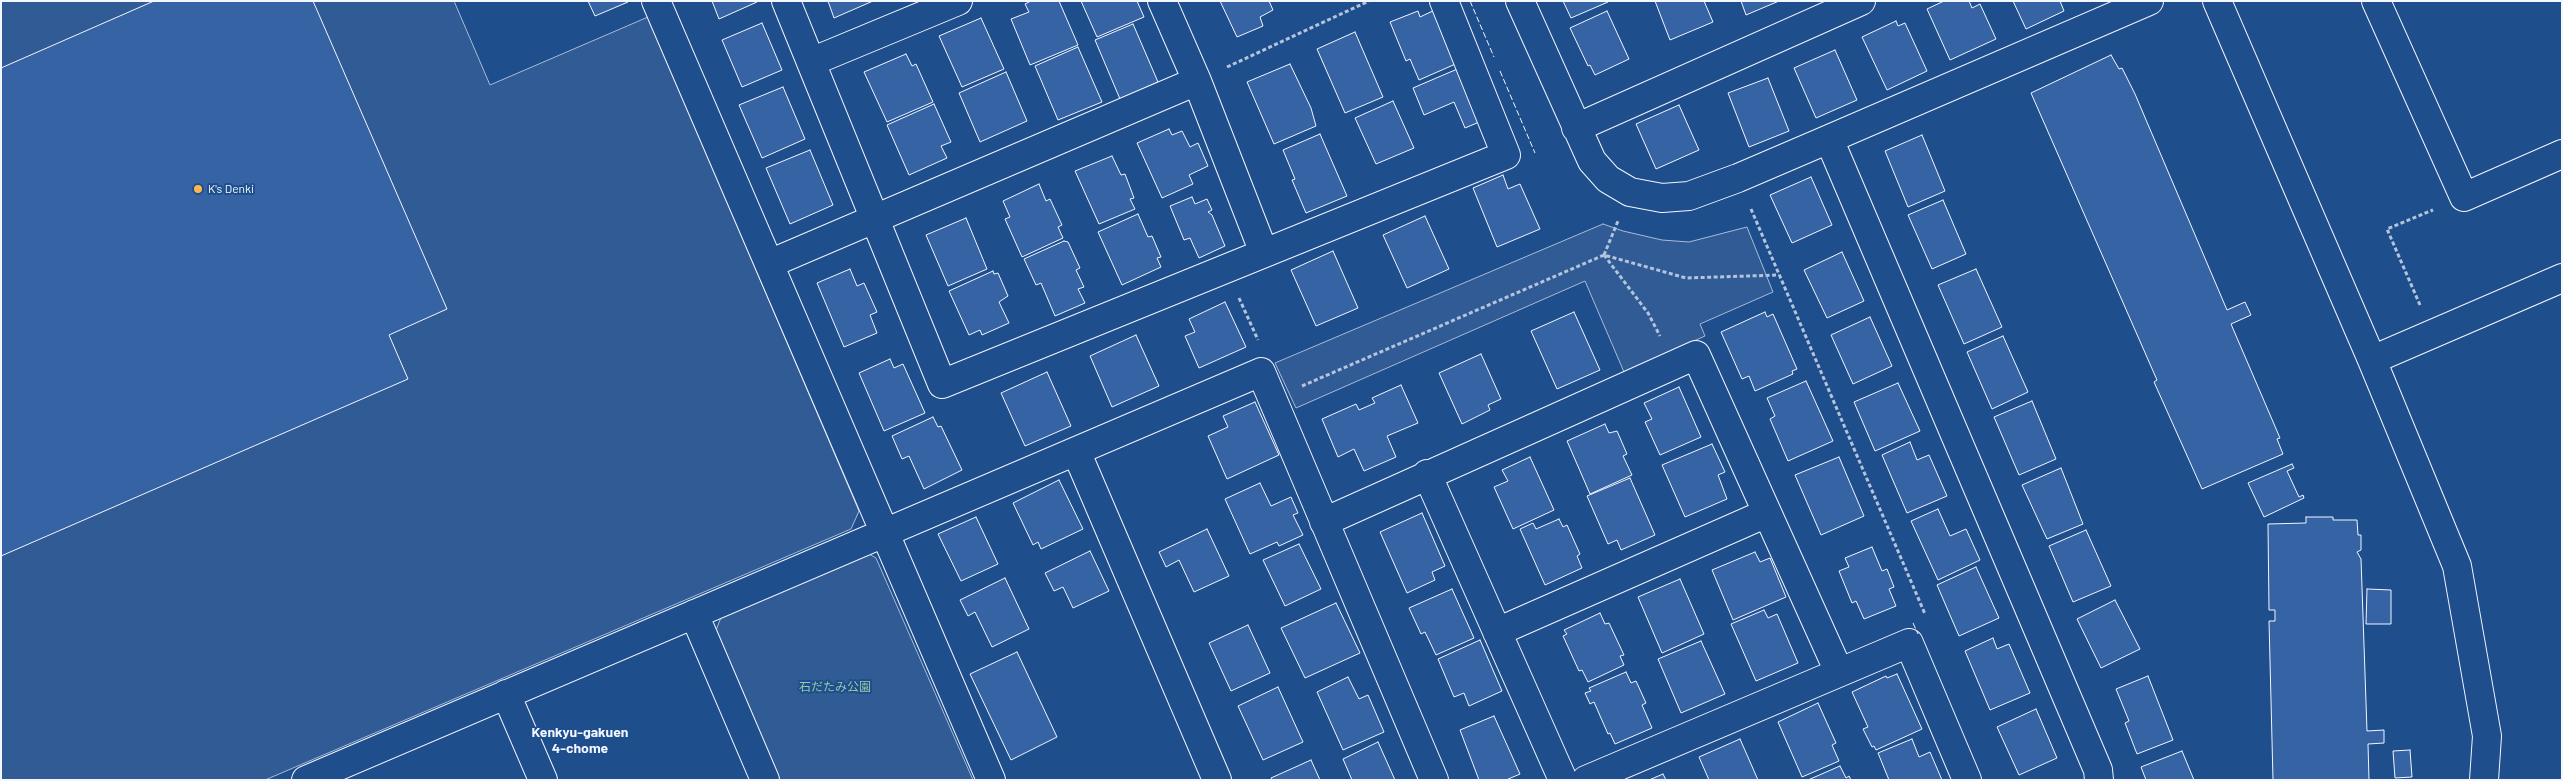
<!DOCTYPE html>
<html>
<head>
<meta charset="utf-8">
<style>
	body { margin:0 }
	#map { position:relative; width:2563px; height:781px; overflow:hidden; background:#1f4e8c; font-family:Barlow,sans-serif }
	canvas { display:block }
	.frame { position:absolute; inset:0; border:2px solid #f2f6ff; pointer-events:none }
</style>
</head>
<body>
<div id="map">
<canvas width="2563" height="781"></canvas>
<div class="frame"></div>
</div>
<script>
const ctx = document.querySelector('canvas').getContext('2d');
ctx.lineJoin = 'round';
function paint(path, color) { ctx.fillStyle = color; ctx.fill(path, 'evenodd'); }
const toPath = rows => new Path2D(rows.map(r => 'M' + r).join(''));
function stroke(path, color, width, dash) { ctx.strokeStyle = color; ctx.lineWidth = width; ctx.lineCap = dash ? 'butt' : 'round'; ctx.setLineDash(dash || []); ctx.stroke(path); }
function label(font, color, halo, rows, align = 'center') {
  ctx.font = font + ' Barlow,"Noto Sans JP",sans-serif'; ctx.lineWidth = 4; ctx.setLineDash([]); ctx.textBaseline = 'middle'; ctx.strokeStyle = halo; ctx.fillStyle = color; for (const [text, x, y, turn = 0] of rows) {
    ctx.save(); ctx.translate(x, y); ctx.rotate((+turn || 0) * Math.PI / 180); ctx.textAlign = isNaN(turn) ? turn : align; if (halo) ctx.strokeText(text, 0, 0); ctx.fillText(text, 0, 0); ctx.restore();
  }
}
const built = toPath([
	[1,1,454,1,490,85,648,17,859,511,851,529,265,780,1,780,1,1],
	[1603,224,1623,231,1662,240,1689,242,1747,227,1773,292,1700,324,1705,336,1624,372,1585,281,1296,408,1275,363,1603,224],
	[864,551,876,558,973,780,778,780,714,635,722,615,864,551]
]);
paint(built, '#305b95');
stroke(built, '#a8bbd7', 1);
const building = toPath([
	[154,1,313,1,447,309,389,335,408,379,1,556,1,68,154,1],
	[588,1,628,1,628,2,595,16,588,1],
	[712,1,756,1,757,2,719,19,712,1],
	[828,1,873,1,834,18,828,1],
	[1031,1,1059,1,1078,45,1030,65,1011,19,1029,12,1025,4,1031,1],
	[1081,1,1137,1,1144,17,1097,37,1081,1],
	[1220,1,1269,1,1273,10,1260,17,1263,26,1237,37,1220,1],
	[1563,1,1608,1,1608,2,1571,18,1563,1],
	[1655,1,1704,1,1713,22,1670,40,1655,1],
	[1741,1,1779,1,1746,15,1741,1],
	[1944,1,1969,1,1972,8,1980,4,1996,39,1950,60,1927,9,1944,1],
	[2013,1,2060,1,2064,11,2026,29,2013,1],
	[1437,9,1460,62,1419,80,1410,59,1406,61,1390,22,1418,11,1420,17,1437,9],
	[1607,11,1629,59,1595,75,1590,65,1588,66,1570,28,1607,11],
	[981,18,1004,69,962,87,939,36,981,18],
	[1896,21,1898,26,1905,23,1927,71,1887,90,1862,37,1896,21],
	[762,23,782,70,742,87,722,40,762,23],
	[1133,24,1158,82,1120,99,1095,40,1133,24],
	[1355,32,1383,97,1345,113,1317,49,1355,32],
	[1078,47,1102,102,1058,120,1035,66,1078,47],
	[1835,50,1857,100,1816,118,1794,68,1835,50],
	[906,54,912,66,916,64,933,102,887,122,864,72,906,54],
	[2111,55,2119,69,2122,68,2135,94,2227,310,2245,302,2251,315,2231,324,2280,438,2277,439,2283,454,2202,489,2154,382,2157,380,2031,93,2111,55],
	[1290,64,1311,108,1316,126,1274,144,1247,82,1290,64],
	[1462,67,1484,120,1465,128,1454,102,1424,115,1413,88,1462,67],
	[1006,72,1027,121,980,142,959,93,1006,72],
	[1768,78,1789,131,1749,147,1728,93,1768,78],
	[783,87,805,139,762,158,739,105,783,87],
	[1393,101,1414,148,1376,164,1355,118,1393,101],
	[934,104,951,142,941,146,947,158,909,175,887,125,934,104],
	[1679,105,1699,150,1656,169,1636,124,1679,105],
	[1169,129,1172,135,1182,131,1190,147,1198,143,1208,166,1189,175,1193,184,1162,198,1137,143,1169,129],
	[1320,134,1347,196,1306,213,1292,180,1295,179,1283,150,1320,134],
	[1922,135,1945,191,1908,207,1885,151,1922,135],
	[810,150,833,205,790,224,766,168,810,150],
	[1112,156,1121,175,1125,174,1134,198,1130,199,1135,209,1099,224,1075,171,1112,156],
	[1503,175,1508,189,1520,184,1540,229,1497,247,1473,188,1503,175],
	[1811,177,1832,225,1792,243,1770,195,1811,177],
	[1039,184,1046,201,1050,199,1062,225,1058,227,1063,238,1022,257,1005,219,1010,217,1003,201,1039,184],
	[1192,197,1195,204,1207,199,1212,210,1208,212,1212,215,1225,246,1199,258,1190,238,1184,240,1170,206,1192,197],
	[1943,200,1966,254,1932,269,1908,215,1943,200],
	[1138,214,1148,237,1152,236,1161,257,1157,258,1161,267,1122,285,1098,232,1138,214],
	[1425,216,1449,269,1407,288,1383,235,1425,216],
	[966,218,987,269,948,286,926,235,966,218],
	[1064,241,1068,242,1080,268,1076,270,1084,287,1078,289,1085,303,1055,316,1041,283,1036,285,1024,259,1064,241],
	[1333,251,1358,308,1316,326,1291,270,1333,251],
	[1842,252,1864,301,1827,318,1804,270,1842,252],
	[850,269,857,286,864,283,877,312,870,315,877,333,844,347,817,283,850,269],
	[1976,269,2002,327,1964,344,1938,285,1976,269],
	[993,271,994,274,998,273,1008,296,999,302,1009,323,982,335,980,330,969,335,949,291,993,271],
	[1225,302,1246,347,1199,368,1185,336,1195,332,1189,319,1225,302],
	[1574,312,1600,370,1557,389,1531,331,1574,312],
	[1765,312,1767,317,1773,314,1797,369,1792,371,1793,374,1755,391,1749,376,1742,379,1721,332,1765,312],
	[1870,317,1892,366,1853,384,1831,335,1870,317],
	[1136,335,1159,386,1112,407,1090,356,1136,335],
	[2003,336,2028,392,1992,409,1967,352,2003,336],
	[1481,354,1501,399,1488,405,1490,410,1462,424,1439,373,1481,354],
	[890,359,894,368,903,364,925,413,884,431,859,373,890,359],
	[1047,372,1071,426,1025,446,1001,393,1047,372],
	[1806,381,1833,441,1788,461,1770,419,1775,416,1767,398,1806,381],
	[1898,383,1920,431,1875,451,1854,402,1898,383],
	[1401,385,1418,423,1387,436,1396,457,1364,471,1354,449,1338,457,1322,419,1356,404,1359,410,1375,403,1372,398,1401,385],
	[1679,387,1701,437,1660,455,1645,422,1652,419,1644,403,1679,387],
	[2032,401,2056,459,2019,475,1994,417,2032,401],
	[1255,402,1279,455,1227,479,1208,436,1228,427,1223,416,1255,402],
	[933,417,938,427,941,426,962,470,924,489,909,456,902,459,892,436,933,417],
	[1605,424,1609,433,1617,431,1627,454,1623,456,1632,475,1590,494,1567,441,1605,424],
	[1910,442,1917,460,1929,455,1947,496,1907,513,1882,455,1910,442],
	[1712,444,1725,472,1718,475,1727,499,1685,517,1662,465,1712,444],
	[1530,457,1554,510,1513,529,1494,487,1508,481,1502,470,1530,457],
	[1839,457,1864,516,1821,535,1795,475,1839,457],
	[2292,464,2294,468,2287,471,2299,497,2303,495,2304,498,2264,517,2248,483,2292,464],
	[2061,468,2083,524,2047,539,2022,485,2061,468],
	[1630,478,1655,535,1621,550,1617,540,1608,544,1587,496,1630,478],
	[1059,480,1083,529,1041,549,1038,542,1033,545,1013,503,1059,480],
	[1260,483,1271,506,1291,497,1298,513,1293,515,1303,535,1279,546,1277,542,1250,554,1225,499,1260,483],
	[1938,509,1950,536,1966,529,1980,560,1938,580,1911,521,1938,509],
	[1422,513,1445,566,1432,572,1435,580,1407,593,1380,532,1422,513],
	[976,517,998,564,961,581,938,534,976,517],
	[2306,517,2333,517,2333,520,2357,520,2358,535,2361,535,2361,550,2357,552,2361,559,2367,731,2384,730,2384,743,2368,744,2369,780,2273,780,2269,621,2275,621,2275,610,2269,610,2268,524,2306,523,2306,517],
	[1559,519,1563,527,1567,525,1580,554,1577,556,1582,568,1545,585,1520,529,1533,523,1536,529,1559,519],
	[1207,529,1229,576,1194,592,1179,560,1166,567,1159,552,1207,529],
	[2086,530,2111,586,2073,602,2049,546,2086,530],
	[1299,544,1321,589,1285,606,1263,560,1299,544],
	[1872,547,1882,571,1887,569,1894,587,1889,589,1896,606,1864,619,1856,601,1852,603,1839,571,1849,567,1845,558,1872,547],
	[1090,551,1109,591,1073,608,1063,587,1054,591,1045,573,1090,551],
	[1755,552,1760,562,1770,558,1786,597,1733,620,1712,570,1755,552],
	[1976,567,1999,618,1959,636,1937,585,1976,567],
	[1005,578,1029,629,992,647,975,612,968,616,960,600,1005,578],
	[1680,579,1704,634,1662,653,1638,597,1680,579],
	[1452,589,1474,638,1436,655,1425,632,1421,634,1409,608,1452,589],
	[2367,589,2391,590,2391,624,2366,624,2367,589],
	[2115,600,2140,649,2101,668,2077,619,2115,600],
	[1336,603,1360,653,1305,678,1281,628,1336,603],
	[1764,610,1768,618,1777,614,1798,663,1756,681,1731,624,1764,610],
	[1600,613,1605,624,1609,623,1624,655,1620,656,1624,665,1588,682,1582,670,1579,671,1563,636,1567,634,1564,630,1600,613],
	[1248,625,1270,673,1231,691,1209,643,1248,625],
	[1993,638,1997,649,2009,644,2030,693,1990,710,1965,651,1993,638],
	[1480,640,1502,691,1469,706,1464,693,1454,697,1438,659,1480,640],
	[1701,641,1725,694,1681,713,1658,659,1701,641],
	[1017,652,1057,737,1011,760,970,674,1017,652],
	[1626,672,1631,683,1636,681,1646,703,1642,705,1652,728,1615,744,1610,733,1608,734,1594,702,1590,704,1585,693,1591,691,1589,688,1626,672],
	[1897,674,1922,729,1876,750,1874,746,1872,747,1863,729,1868,727,1852,692,1886,676,1887,678,1897,674],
	[2148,676,2173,740,2137,754,2125,723,2129,721,2116,689,2148,676],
	[1348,677,1359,699,1368,695,1384,732,1343,750,1317,692,1348,677],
	[1278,687,1303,742,1263,760,1238,706,1278,687],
	[1818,703,1836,743,1832,745,1839,761,1802,777,1778,722,1818,703],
	[2036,709,2057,758,2019,775,1997,727,2036,709],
	[1494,716,1520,774,1506,780,1479,780,1460,730,1494,716],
	[1740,739,1758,780,1709,780,1699,757,1740,739],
	[1912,739,1919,757,1930,752,1942,780,1889,780,1878,753,1912,739],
	[1378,742,1395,780,1352,780,1343,759,1378,742],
	[2410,750,2412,777,2395,778,2393,751,2410,750],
	[2182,751,2194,780,2146,780,2141,767,2182,751],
	[1311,760,1320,780,1272,780,1271,778,1311,760],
	[1840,766,1846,778,1849,776,1851,780,1808,780,1840,766],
	[1663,774,1666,780,1649,780,1663,774]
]);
paint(building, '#3563a3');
stroke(building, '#f2f6ff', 1);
const minor = toPath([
	[656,1,991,780],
	[786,1,942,384,1506,155,1444,1],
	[1520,1,1592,161,1608,179,1630,192,1662,198,1689,196,1738,178,1829,139,2098,770,2099,780],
	[2376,1,2464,197,2562,154],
	[811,62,958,1],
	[1197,81,1264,253],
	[1576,128,1861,1],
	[1829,139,2149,1],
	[769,264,1197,81,1162,1],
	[1076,451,1217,780],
	[1427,474,1563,780],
	[1324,522,1696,355,1839,672],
	[694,614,765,780],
	[1497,632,1767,513],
	[506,694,543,780],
	[306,780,1261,372,1434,780],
	[1586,780,1909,643,1967,780]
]);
const tertiary = toPath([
	[2217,1,2372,360,2457,566,2487,736,2484,780],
	[2372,360,2562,278]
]);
stroke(minor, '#f2f6ff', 30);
stroke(tertiary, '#f2f6ff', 30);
stroke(toPath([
	[1227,67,1369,1],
	[1751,209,1925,614],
	[1604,255,1648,313,1660,336],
	[1604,255,1618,221],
	[1239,298,1258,340],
	[2420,305,2387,229,2433,210],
	[1302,386,1604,255,1686,278,1779,275]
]), '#b3c4dc', 3, [4, 2.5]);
stroke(minor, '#1f4e8c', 28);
stroke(tertiary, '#1f4e8c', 28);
stroke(toPath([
	[1470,1,1494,57],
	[1500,71,1535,153],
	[1913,623,1918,634]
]), '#f2f6ff', 1, [6, 2.5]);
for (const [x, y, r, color] of [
	[198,189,5,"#ffb74d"]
]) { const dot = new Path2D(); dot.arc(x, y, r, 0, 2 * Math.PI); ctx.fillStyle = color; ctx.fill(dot); stroke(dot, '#1f4e8c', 2); }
label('12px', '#f2f6ff', '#1f4e8c', [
	["K's Denki",208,189]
], 'left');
label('12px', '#97c8a6', '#1f4e8c', [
	["石だたみ公園",835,687]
]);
label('bold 14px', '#f2f6ff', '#1f4e8c', [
	["Kenkyu-gakuen",580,732],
	["4-chome",580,748]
]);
</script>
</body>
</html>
